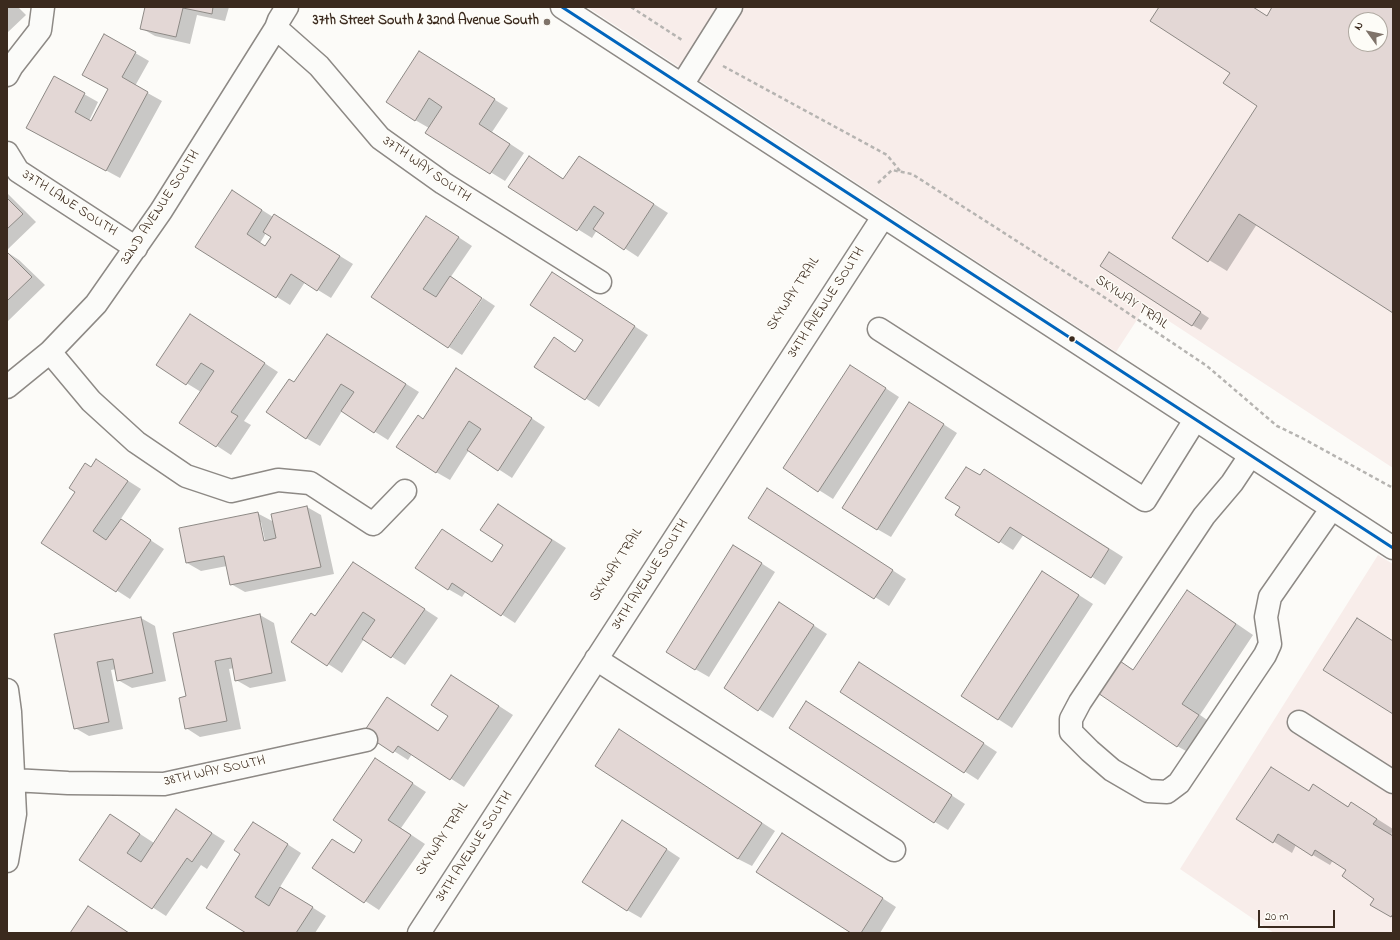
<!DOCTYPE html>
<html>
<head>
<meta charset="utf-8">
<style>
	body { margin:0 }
	#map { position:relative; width:1400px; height:940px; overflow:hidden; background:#fcfbf8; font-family:"Indie Flower",sans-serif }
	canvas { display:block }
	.frame { position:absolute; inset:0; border:8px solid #3b2a1e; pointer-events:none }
	.north { position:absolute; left:1348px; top:12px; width:40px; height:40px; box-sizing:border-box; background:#fdfcf7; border:1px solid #afa8a0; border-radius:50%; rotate:303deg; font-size:11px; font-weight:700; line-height:16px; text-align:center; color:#3b2a1e }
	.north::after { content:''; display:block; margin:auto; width:14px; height:18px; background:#7f736a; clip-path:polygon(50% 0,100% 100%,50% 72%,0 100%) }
	.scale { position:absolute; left:1258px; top:910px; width:77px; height:18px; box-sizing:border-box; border:2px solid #3b2a1e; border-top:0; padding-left:5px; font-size:12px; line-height:14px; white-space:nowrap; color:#3b2a1e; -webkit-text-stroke:3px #fdfcf7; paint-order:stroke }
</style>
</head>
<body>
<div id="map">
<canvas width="1400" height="940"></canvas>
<div class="frame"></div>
<div class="north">N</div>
<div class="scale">20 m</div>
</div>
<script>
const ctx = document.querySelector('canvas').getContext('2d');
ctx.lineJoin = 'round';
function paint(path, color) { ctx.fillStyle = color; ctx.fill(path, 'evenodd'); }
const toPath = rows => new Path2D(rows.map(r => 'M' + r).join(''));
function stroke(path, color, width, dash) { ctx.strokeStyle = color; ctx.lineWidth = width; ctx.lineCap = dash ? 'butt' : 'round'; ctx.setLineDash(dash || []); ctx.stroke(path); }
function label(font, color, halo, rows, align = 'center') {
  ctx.font = font + ' "Indie Flower",sans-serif'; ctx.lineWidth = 3; ctx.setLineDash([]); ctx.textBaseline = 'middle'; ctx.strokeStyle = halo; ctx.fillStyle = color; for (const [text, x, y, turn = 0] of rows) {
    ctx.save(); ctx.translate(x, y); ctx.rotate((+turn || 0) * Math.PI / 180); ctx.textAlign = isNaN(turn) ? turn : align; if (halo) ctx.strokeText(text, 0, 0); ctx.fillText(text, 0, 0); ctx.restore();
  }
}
paint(toPath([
	[587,7,1393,7,1393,468,1146,306,1116,352],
	[1356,20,1380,20,1380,44,1356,44],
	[1378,555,1393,564,1393,933,1274,933,1180,869]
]), '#f8edea');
paint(toPath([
	[7,7,18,7,26,15,7,33],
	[146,7,229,7,225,21,197,15,190,44,155,36,141,28],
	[1160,7,1253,7,1267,16,1273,7,1393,7,1393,312,1257,224,1227,271,1173,238,1259,106,1231,72],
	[1356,20,1380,20,1380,44,1356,44],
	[104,35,149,61,135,86,162,101,120,178,41,135,54,77,98,102,89,121,91,122,109,89],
	[433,61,508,108,492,132,524,153,505,181,427,133,429,128,415,120],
	[529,158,564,179,593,165,668,213,638,257,597,230,592,238,510,187],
	[232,191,273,217,288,224,353,264,331,298,305,282,290,305,197,247],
	[266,233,272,236,265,247,260,243],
	[7,193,36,222,7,250],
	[440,225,472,246,450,278,481,297,447,346,373,297],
	[7,252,19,260,45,285,7,322],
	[1119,259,1209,318,1201,330,1192,325],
	[553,273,648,335,599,407,536,366,554,339,576,352,584,340],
	[483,298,495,306,462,355,449,347],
	[191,315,278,372,244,421,251,425,231,455,180,422,201,392,157,365],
	[341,343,419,392,388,440,342,411,320,446,306,438,295,383],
	[864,374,899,397,833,499,784,468],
	[470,378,545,427,512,478,469,450,450,480,436,472,423,420],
	[923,411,957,433,891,537,877,529],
	[97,461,141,489,120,520,164,549,130,599,42,542],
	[980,476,998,478,1123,557,1105,585,1024,534,1013,550,957,515],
	[781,498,906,579,889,606,750,517],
	[499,505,566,548,515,623,466,591,462,597,448,589,442,530,492,562,504,545],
	[307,507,321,515,334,574,245,592,231,584,227,566,201,571,187,563,257,513,274,522,272,515],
	[259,522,261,522,266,545,264,546],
	[747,554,775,572,709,677,695,669],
	[354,563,438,618,405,665,364,639,342,673,293,641,316,617],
	[1043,572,1093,604,1012,728,962,696],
	[1187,592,1205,602,1253,635,1200,715,1216,726,1195,756,1177,746,1117,660,1134,670],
	[793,612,827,634,773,718,725,688],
	[260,615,274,623,286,681,250,688,236,680,234,668,229,669,241,729,200,737,186,728,187,697,174,633],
	[141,618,155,626,166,681,132,688,118,680,116,669,111,670,123,729,89,736,75,728,55,635],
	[860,663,997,752,978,780,841,692],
	[465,684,513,715,464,787,412,754,408,760,364,732,388,698,439,731,450,716],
	[807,702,965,804,948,830,935,822],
	[633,739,775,831,752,866,738,859],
	[375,759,426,792,401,828,425,844,379,910,313,867,332,840,354,853,364,840],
	[1271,768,1309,792,1314,785,1349,807,1352,803,1393,829,1391,835,1393,836,1393,918,1372,905,1376,898,1348,870,1333,860,1330,865,1296,845,1292,853,1237,819],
	[111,815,154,843,190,819,225,841,207,869,201,865,166,916,80,860],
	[636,829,680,858,641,918,627,910],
	[267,831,301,853,280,887,326,916,315,933,248,933,241,854],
	[796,842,896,907,880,933,853,933],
	[88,907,102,915,129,933,71,933]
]), '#0003');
const building = toPath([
	[145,7,213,7,212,14,183,8,176,37,140,29,145,7],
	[1159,7,1253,7,1267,16,1272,7,1393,7,1393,313,1239,214,1208,262,1172,238,1257,106,1223,83,1230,73,1150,21,1159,7],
	[1356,20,1380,20,1380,44,1356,44,1356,20],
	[104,34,136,52,122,77,148,92,106,171,26,128,54,76,85,93,75,112,91,121,108,89,82,75,104,34],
	[419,51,495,99,479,124,510,144,490,174,425,133,442,107,429,98,415,121,386,102,419,51],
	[529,156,563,179,579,156,654,204,624,250,593,229,604,213,594,206,577,231,508,187,529,156],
	[232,190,262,210,247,234,265,246,271,237,263,232,274,214,340,256,317,291,291,274,276,298,195,247,232,190],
	[7,198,23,214,7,229,7,198],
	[426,216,459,237,423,289,436,297,450,276,482,298,448,348,371,297,426,216],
	[7,252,32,277,7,301,7,252],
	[1109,252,1201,312,1192,326,1100,266,1109,252],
	[552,272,635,326,585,400,534,367,554,337,575,352,583,340,530,305,552,272],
	[190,314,265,363,231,412,238,416,216,447,179,423,214,371,201,363,186,385,156,365,190,314],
	[327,334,406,384,374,433,341,411,354,392,341,384,306,439,266,412,289,379,294,382,327,334],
	[850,365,886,388,818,492,783,468,850,365],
	[456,368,532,418,498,471,467,450,481,429,469,421,436,473,396,447,418,415,423,419,456,368],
	[909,402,944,424,877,530,842,508,909,402],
	[96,459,128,481,93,531,106,540,121,519,151,540,116,592,41,543,75,492,69,488,85,463,91,467,96,459],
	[966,467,980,475,984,469,1109,549,1091,578,1010,527,999,543,955,515,960,507,945,498,966,467],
	[767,488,893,570,874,599,748,518,767,488],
	[498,504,552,540,501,616,452,583,448,590,415,568,442,529,492,562,503,545,480,530,498,504],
	[307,506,321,567,230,585,224,556,186,563,179,528,258,512,264,541,276,538,271,514,307,506],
	[733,545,762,563,695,670,666,652,733,545],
	[353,562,425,609,391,658,362,639,375,620,363,612,327,666,291,642,311,613,315,616,353,562],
	[1042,571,1079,595,998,720,961,696,1042,571],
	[1187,590,1236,624,1182,704,1199,715,1177,747,1095,691,1117,659,1133,670,1187,590],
	[779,602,814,625,758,711,724,688,779,602],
	[260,614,272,673,235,681,231,658,215,661,227,721,185,729,179,698,186,696,173,633,260,614],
	[141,617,153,673,117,681,113,659,97,662,109,722,74,729,54,634,141,617],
	[1357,618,1393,641,1393,714,1323,670,1357,618],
	[859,662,984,743,964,773,840,692,859,662],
	[451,675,499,706,450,780,398,746,393,753,363,733,387,697,438,731,448,716,431,705,451,675],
	[806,701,952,795,934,823,789,728,806,701],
	[619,729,762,823,738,859,595,766,619,729],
	[375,758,413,783,388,820,411,835,364,903,312,868,332,839,354,853,362,840,333,820,375,758],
	[1271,767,1309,791,1313,784,1348,807,1351,802,1377,819,1373,824,1393,836,1393,914,1391,917,1370,905,1374,899,1342,876,1346,870,1315,850,1312,856,1278,834,1273,843,1236,819,1271,767],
	[176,809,212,833,192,862,187,858,152,909,79,860,110,814,140,834,127,853,141,862,176,809],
	[622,820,667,849,627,911,582,882,622,820],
	[253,822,288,844,255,897,269,906,280,887,313,907,296,933,246,933,206,908,240,854,234,850,253,822],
	[782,833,883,898,861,933,851,933,756,872,782,833],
	[88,906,129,933,70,933,88,906]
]);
paint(building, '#e3d7d5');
stroke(building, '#8d8985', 1);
const minor = toPath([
	[562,7,1393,548],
	[276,28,319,66,380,138,443,183,600,282],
	[7,75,12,66,40,30,43,7],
	[682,85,731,7],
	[7,153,18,171,136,248],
	[879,329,1145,500,1195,420],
	[50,352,91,401,136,442,186,476,231,491,278,480,310,483,373,524,405,491],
	[7,387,50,352,96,304,161,211,276,28,279,20,287,7],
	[1250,456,1232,483,1204,516,1080,702,1071,719,1071,732,1090,751,1112,770,1148,791,1167,792,1179,783,1265,655,1270,644,1266,617,1270,597,1332,508],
	[596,659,894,850],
	[7,690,10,712,15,814,7,861],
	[1299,722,1393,782],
	[13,780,68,783,164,784,366,740],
	[419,933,883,217]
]);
stroke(minor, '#8d8985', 25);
stroke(toPath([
	[631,7,682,40],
	[723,66,887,155,900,171],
	[878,183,892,170,912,174,1098,293,1207,366,1277,426,1302,438,1393,488]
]), '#b6b4b1', 2.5, [4, 3]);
stroke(minor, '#fbfbf9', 22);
stroke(toPath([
	[562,7,1393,548]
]), '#0065bd', 3);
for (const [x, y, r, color] of [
	[547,22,4,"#7f736a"],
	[1072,339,3.5,"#3b2a1e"]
]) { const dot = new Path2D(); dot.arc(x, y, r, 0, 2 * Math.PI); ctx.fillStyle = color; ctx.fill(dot); stroke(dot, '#fdfcf7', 1.5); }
label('bold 14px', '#3b2a1e', '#fdfcf7', [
	["37th Street South & 32nd Avenue South",539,22]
], 'right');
label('14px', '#3b2a1e', '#fdfcf7', [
	["37TH WAY SOUTH",426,170,35],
	["37TH LANE SOUTH",69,204,33],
	["32ND AVENUE SOUTH",161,208,-57],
	["SKYWAY TRAIL",794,294,-57],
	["34TH AVENUE SOUTH",827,303,-57],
	["SKYWAY TRAIL",1131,303,34],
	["SKYWAY TRAIL",617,565,-57],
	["34TH AVENUE SOUTH",651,575,-57],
	["38TH WAY SOUTH",215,772,-12],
	["SKYWAY TRAIL",443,839,-57],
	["34TH AVENUE SOUTH",475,847,-57]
]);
</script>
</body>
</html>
